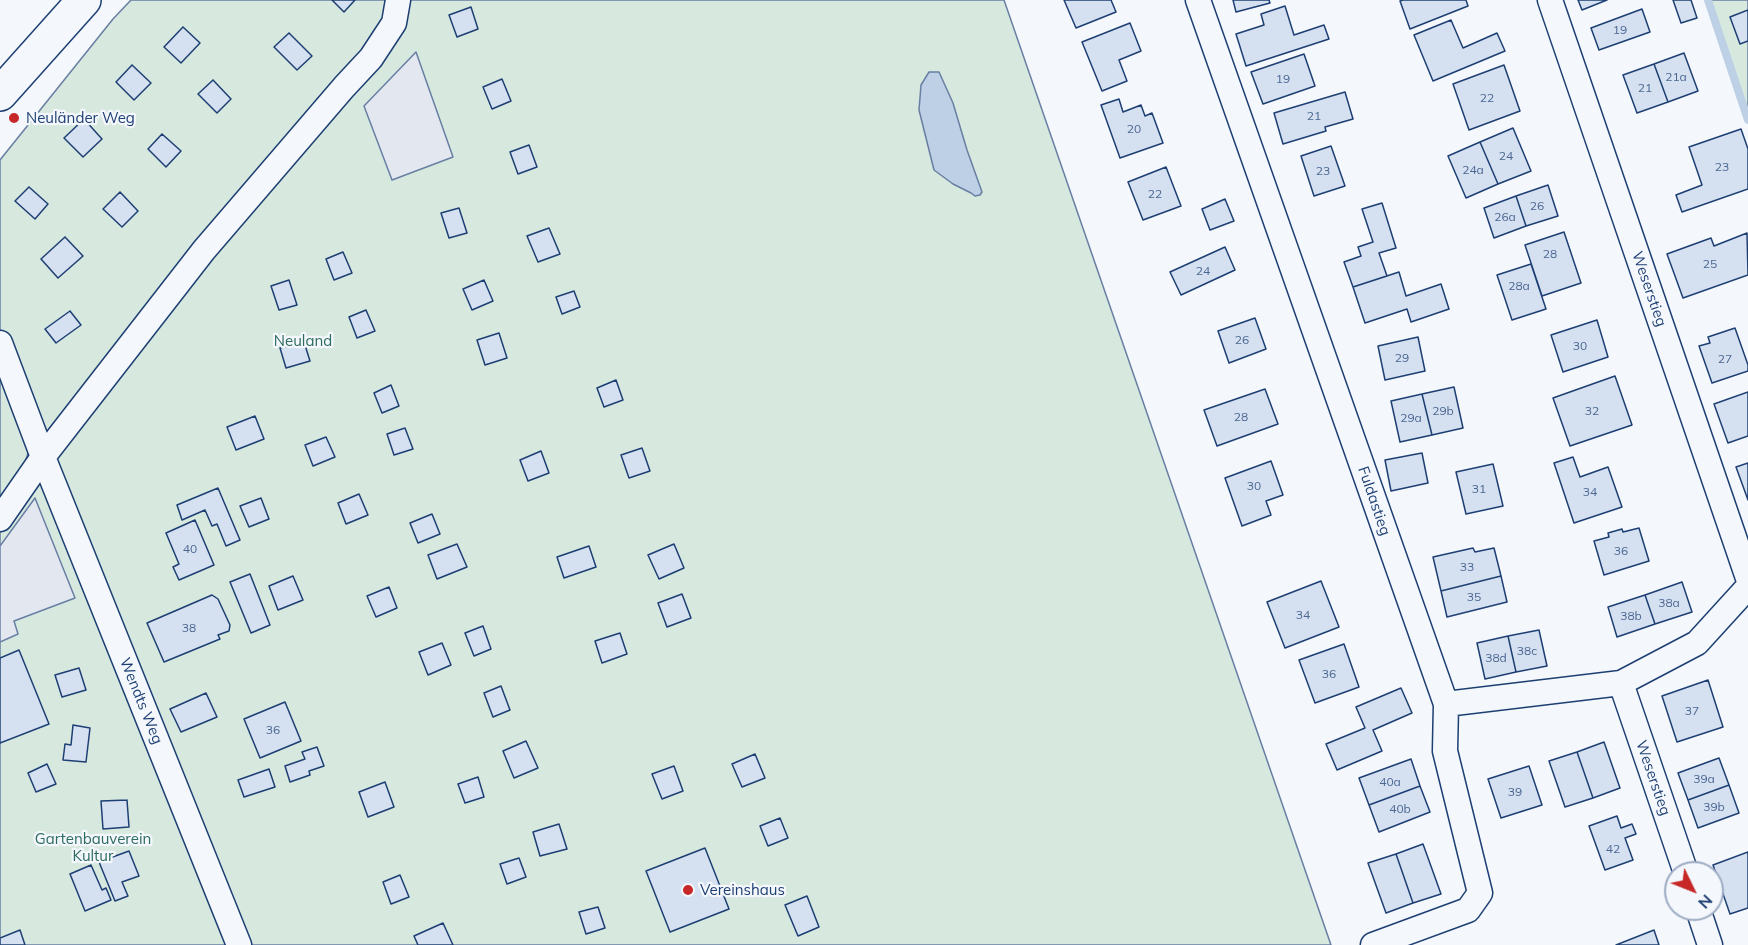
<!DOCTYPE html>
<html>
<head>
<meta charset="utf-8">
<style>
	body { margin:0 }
	#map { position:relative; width:1748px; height:945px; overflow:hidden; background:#f4f7fb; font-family:Mulish,sans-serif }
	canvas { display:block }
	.north { position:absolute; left:1664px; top:861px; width:60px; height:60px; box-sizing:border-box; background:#f4f7fb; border:2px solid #9eadc5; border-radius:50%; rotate:133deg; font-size:16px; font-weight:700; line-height:24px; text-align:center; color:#1d3f73 }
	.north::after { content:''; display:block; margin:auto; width:21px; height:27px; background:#c62828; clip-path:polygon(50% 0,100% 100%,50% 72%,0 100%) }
</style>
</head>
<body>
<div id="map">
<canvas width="1748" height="945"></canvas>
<div class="north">N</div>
</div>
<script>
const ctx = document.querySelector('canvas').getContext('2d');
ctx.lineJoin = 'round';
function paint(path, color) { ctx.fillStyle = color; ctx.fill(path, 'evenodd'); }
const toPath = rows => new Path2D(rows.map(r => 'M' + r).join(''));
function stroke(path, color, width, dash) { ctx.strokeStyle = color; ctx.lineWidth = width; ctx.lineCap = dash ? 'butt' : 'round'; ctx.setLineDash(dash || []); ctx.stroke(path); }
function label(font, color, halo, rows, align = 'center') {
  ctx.font = font + ' Mulish,sans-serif'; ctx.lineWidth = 4.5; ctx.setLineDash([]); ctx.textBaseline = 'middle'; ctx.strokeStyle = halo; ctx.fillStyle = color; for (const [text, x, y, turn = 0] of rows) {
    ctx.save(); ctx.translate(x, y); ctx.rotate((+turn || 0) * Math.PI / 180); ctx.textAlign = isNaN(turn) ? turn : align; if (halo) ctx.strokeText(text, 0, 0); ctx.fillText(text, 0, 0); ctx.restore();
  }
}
const green = toPath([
	[131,0,1004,0,1331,945,0,945,0,519,40,463,31,443,25,463,0,499,0,160,113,19,131,0],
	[1710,0,1748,0,1748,112,1710,0]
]);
paint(green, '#d7e8df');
stroke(green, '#687fa3', 1.5);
const parking = toPath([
	[416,52,453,157,392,180,364,106,416,52],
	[35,498,75,598,14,621,18,634,0,642,0,546,35,498]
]);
paint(parking, '#e3e8f0');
stroke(parking, '#687fa3', 1.5);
const water = toPath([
	[929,72,939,72,953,103,967,150,982,192,980,195,975,196,971,193,953,184,934,170,919,110,921,85,929,72]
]);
paint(water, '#bed0e5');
stroke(water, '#687fa3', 1.5);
stroke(toPath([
	[1708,0,1748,120]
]), '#bed0e5', 8);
const building = toPath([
	[332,0,355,0,344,12,332,0],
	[1064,0,1111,0,1116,12,1076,28,1064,0],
	[1233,0,1269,0,1270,3,1236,12,1233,0],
	[1403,0,1466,0,1468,6,1410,29,1400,1,1403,0],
	[1578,0,1607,0,1582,10,1578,0],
	[1673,0,1691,0,1697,18,1681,23,1673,0],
	[1285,6,1294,35,1324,25,1329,39,1246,66,1236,34,1264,25,1261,14,1285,6],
	[471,7,478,29,457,37,449,15,471,7],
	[1642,9,1650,32,1599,50,1591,28,1642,9],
	[1748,10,1748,41,1740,44,1730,17,1748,10],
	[1451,20,1463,48,1497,33,1505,51,1433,81,1414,35,1451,20],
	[1130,23,1141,51,1119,60,1127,81,1102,91,1082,42,1130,23],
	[183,27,200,43,181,63,164,47,183,27],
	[289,33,312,56,297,70,274,47,289,33],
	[1684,53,1698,91,1668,102,1654,64,1684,53],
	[1304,54,1315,86,1263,104,1251,72,1304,54],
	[1654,64,1668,102,1637,113,1623,75,1654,64],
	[132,65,151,83,134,100,116,82,132,65],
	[1504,65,1520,111,1469,130,1453,84,1504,65],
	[502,79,511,101,492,109,483,87,502,79],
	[213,80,231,99,217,113,198,94,213,80],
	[1345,92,1353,119,1325,127,1326,131,1283,144,1274,113,1345,92],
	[1119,99,1123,112,1141,105,1145,116,1152,113,1163,143,1120,158,1101,105,1119,99],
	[84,119,102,139,83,157,64,138,84,119],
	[1513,128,1531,171,1498,184,1480,142,1513,128],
	[1741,129,1748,149,1748,189,1682,212,1676,195,1702,185,1689,147,1741,129],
	[162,134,181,151,166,167,148,149,162,134],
	[1480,142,1498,184,1466,198,1448,156,1480,142],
	[529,145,537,167,518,174,510,152,529,145],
	[1331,146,1345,186,1314,196,1301,156,1331,146],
	[1166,167,1181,206,1143,220,1128,182,1166,167],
	[1548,185,1558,216,1526,226,1516,196,1548,185],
	[29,187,48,204,35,219,15,201,29,187],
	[120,192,138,211,122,227,103,209,120,192],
	[1516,196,1526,226,1494,238,1484,208,1516,196],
	[1225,199,1234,221,1210,230,1202,209,1225,199],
	[1382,203,1396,248,1379,253,1387,276,1353,287,1344,262,1361,256,1358,247,1373,242,1362,209,1382,203],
	[459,208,467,233,449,238,441,213,459,208],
	[549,228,560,254,538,262,527,236,549,228],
	[1564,232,1581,283,1542,296,1525,245,1564,232],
	[1747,233,1748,275,1683,298,1667,254,1711,238,1714,246,1747,233],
	[65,237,83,256,58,278,41,259,65,237],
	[1225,247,1235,270,1181,295,1170,272,1225,247],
	[343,252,352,273,334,280,326,259,343,252],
	[1531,264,1546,309,1512,320,1497,275,1531,264],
	[1399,272,1406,296,1441,284,1449,309,1411,322,1407,309,1365,323,1353,287,1399,272],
	[289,280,297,305,279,310,271,286,289,280],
	[484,280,493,301,472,310,463,289,484,280],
	[574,291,580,307,562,314,556,297,574,291],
	[366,310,375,331,357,338,349,317,366,310],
	[70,311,81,325,56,343,45,329,70,311],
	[1255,318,1266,349,1229,363,1218,331,1255,318],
	[1597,320,1608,357,1563,372,1551,335,1597,320],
	[1735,328,1748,365,1748,371,1712,383,1699,346,1710,343,1708,337,1735,328],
	[499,333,507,358,485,365,477,340,499,333],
	[1418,337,1425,371,1385,380,1378,346,1418,337],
	[304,342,310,361,286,368,280,348,304,342],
	[1615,376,1632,425,1570,446,1553,398,1615,376],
	[616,380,623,400,604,407,597,388,616,380],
	[391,385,399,406,382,413,374,393,391,385],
	[1454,387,1463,428,1432,435,1422,394,1454,387],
	[1265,389,1278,424,1217,446,1204,410,1265,389],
	[1748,392,1748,436,1728,443,1714,404,1748,392],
	[1422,394,1432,435,1400,442,1391,401,1422,394],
	[255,416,264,439,236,450,227,427,255,416],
	[405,428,413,449,394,455,387,434,405,428],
	[326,437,335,457,313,466,305,445,326,437],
	[642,448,650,471,629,478,621,455,642,448],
	[541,451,549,473,528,481,520,460,541,451],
	[1422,453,1428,483,1391,491,1385,460,1422,453],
	[1573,457,1580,477,1608,467,1622,507,1574,523,1554,463,1573,457],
	[1271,461,1283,495,1266,501,1271,515,1242,526,1225,478,1271,461],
	[1748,463,1748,500,1736,467,1748,463],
	[1493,464,1503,506,1466,514,1456,472,1493,464],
	[218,488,240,540,226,546,217,524,212,526,205,510,182,520,177,505,218,488],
	[359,494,368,515,346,524,338,503,359,494],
	[261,498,269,519,249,527,240,506,261,498],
	[432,514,440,534,418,543,410,523,432,514],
	[195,520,214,565,179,580,173,567,179,564,166,533,195,520],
	[1639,528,1649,561,1604,575,1594,541,1609,537,1608,533,1622,529,1623,532,1639,528],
	[457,544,467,567,437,579,428,555,457,544],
	[674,544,684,568,659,579,648,555,674,544],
	[589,546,596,567,564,578,557,557,589,546],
	[1473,548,1475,552,1494,548,1501,576,1441,591,1433,557,1473,548],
	[250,574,270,625,251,633,230,582,250,574],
	[293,576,303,600,278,610,269,586,293,576],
	[1501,576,1507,602,1447,617,1441,591,1501,576],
	[1321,581,1339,627,1285,648,1267,602,1321,581],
	[1682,582,1692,612,1655,624,1645,595,1682,582],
	[389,587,397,608,376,617,367,596,389,587],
	[682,594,691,618,667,627,658,603,682,594],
	[212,595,218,599,230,625,229,631,218,635,220,639,164,662,147,623,212,595],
	[1645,595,1655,624,1617,637,1608,607,1645,595],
	[483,626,491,649,474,656,465,633,483,626],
	[1539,630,1547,666,1516,672,1508,636,1539,630],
	[620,633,627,654,602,663,595,641,620,633],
	[1508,636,1516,672,1485,679,1477,643,1508,636],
	[442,643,451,665,428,675,419,652,442,643],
	[1344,644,1359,687,1315,703,1299,660,1344,644],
	[19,650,49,724,0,743,0,658,19,650],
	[79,668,86,690,62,697,55,675,79,668],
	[1708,680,1723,727,1677,742,1662,696,1708,680],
	[501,686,510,710,493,717,484,693,501,686],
	[1401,688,1412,713,1373,730,1382,751,1337,770,1326,744,1365,728,1356,707,1401,688],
	[206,693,217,717,181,732,170,709,206,693],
	[285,702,301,741,260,758,244,719,285,702],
	[73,725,90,728,86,762,63,760,65,744,71,745,73,725],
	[526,741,538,768,514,778,503,751,526,741],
	[1604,742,1620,788,1593,798,1577,752,1604,742],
	[317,747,324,766,309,771,310,775,290,782,285,766,305,759,302,752,317,747],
	[1577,752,1593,798,1565,807,1549,761,1577,752],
	[755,754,765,778,742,787,732,764,755,754],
	[1719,758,1729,785,1688,800,1678,773,1719,758],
	[1411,759,1420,786,1369,805,1359,778,1411,759],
	[47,764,56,784,36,792,28,773,47,764],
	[674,766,683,791,662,799,652,774,674,766],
	[1529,766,1542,805,1501,818,1488,779,1529,766],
	[269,769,275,787,244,797,238,780,269,769],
	[478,777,484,797,465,803,458,784,478,777],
	[385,782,394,807,368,817,359,792,385,782],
	[1729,785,1739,813,1698,828,1688,800,1729,785],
	[1420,786,1430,812,1379,832,1369,805,1420,786],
	[127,800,129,827,103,829,101,801,127,800],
	[1617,816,1621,828,1632,824,1636,834,1625,838,1633,860,1605,870,1589,826,1617,816],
	[780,818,788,838,768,846,760,826,780,818],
	[559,824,567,849,540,856,533,832,559,824],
	[1423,844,1441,894,1413,903,1396,854,1423,844],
	[705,848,729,909,670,932,646,871,705,848],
	[129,851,139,876,122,882,128,896,115,901,99,862,129,851],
	[1748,852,1748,908,1730,914,1713,865,1748,852],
	[1396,854,1413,903,1386,913,1368,863,1396,854],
	[519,858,526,877,507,884,500,864,519,858],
	[91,865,102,890,106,888,111,900,85,911,70,874,91,865],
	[400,875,409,897,391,904,383,882,400,875],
	[807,896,819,927,798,936,785,905,807,896],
	[598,907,605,928,586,934,579,912,598,907],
	[443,923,453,945,418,945,414,936,443,923],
	[20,930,25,945,0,945,0,938,20,930],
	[1654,930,1659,945,1616,945,1654,930]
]);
paint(building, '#d5e0f0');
stroke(building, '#1d3f73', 1.5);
const minor = toPath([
	[1198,0,1446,704,1445,751,1480,893,1468,910,1373,945],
	[1550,0,1748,578],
	[0,343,43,457,239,945],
	[0,519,43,457,204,250,344,87,371,58,394,23,398,0],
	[1621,683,1686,873],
	[1446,704,1621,683,1697,643,1748,587],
	[1698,909,1710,945]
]);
const secondary = toPath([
	[0,94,84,0]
]);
stroke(minor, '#1d3f73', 27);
stroke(secondary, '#1d3f73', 36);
stroke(minor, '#f4f7fb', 24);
stroke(secondary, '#f4f7fb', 33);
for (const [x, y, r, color] of [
	[14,118,6,"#c62828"],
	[688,890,6,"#c62828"]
]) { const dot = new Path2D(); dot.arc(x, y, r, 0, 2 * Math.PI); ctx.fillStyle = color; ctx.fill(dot); stroke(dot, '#f4f7fb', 2); }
label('12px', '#4b6792', null, [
	["19",1620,30],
	["21a",1676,77],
	["19",1283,79],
	["21",1645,88],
	["22",1487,98],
	["21",1314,116],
	["20",1134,129],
	["24",1506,156],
	["23",1722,167],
	["24a",1473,170],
	["23",1323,171],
	["22",1155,194],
	["26",1537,206],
	["26a",1505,217],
	["28",1550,254],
	["25",1710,264],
	["24",1203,271],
	["28a",1519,286],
	["26",1242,340],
	["30",1580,346],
	["29",1402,358],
	["27",1725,359],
	["29b",1443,411],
	["32",1592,411],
	["28",1241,417],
	["29a",1411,418],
	["30",1254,486],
	["31",1479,489],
	["34",1590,492],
	["40",190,549],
	["36",1621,551],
	["33",1467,567],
	["35",1474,597],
	["38a",1669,603],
	["34",1303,615],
	["38b",1631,616],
	["38",189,628],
	["38c",1527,651],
	["38d",1496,658],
	["36",1329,674],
	["37",1692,711],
	["36",273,730],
	["39a",1704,779],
	["40a",1390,782],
	["39",1515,792],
	["39b",1714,807],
	["40b",1400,809],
	["42",1613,849]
]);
label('15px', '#1d3f73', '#f4f7fb', [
	["Neuländer Weg",26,118],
	["Vereinshaus",700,890]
], 'left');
label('15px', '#1d3f73', '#f4f7fb', [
	["Weserstieg",1649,289,71],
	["Fuldastieg",1374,501,71],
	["Wendts Weg",141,701,68],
	["Weserstieg",1653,778,71]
]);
label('15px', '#2c6c60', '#f4f7fb', [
	["Neuland",303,341],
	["Gartenbauverein",93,839],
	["Kultur",93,856]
]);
</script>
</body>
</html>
